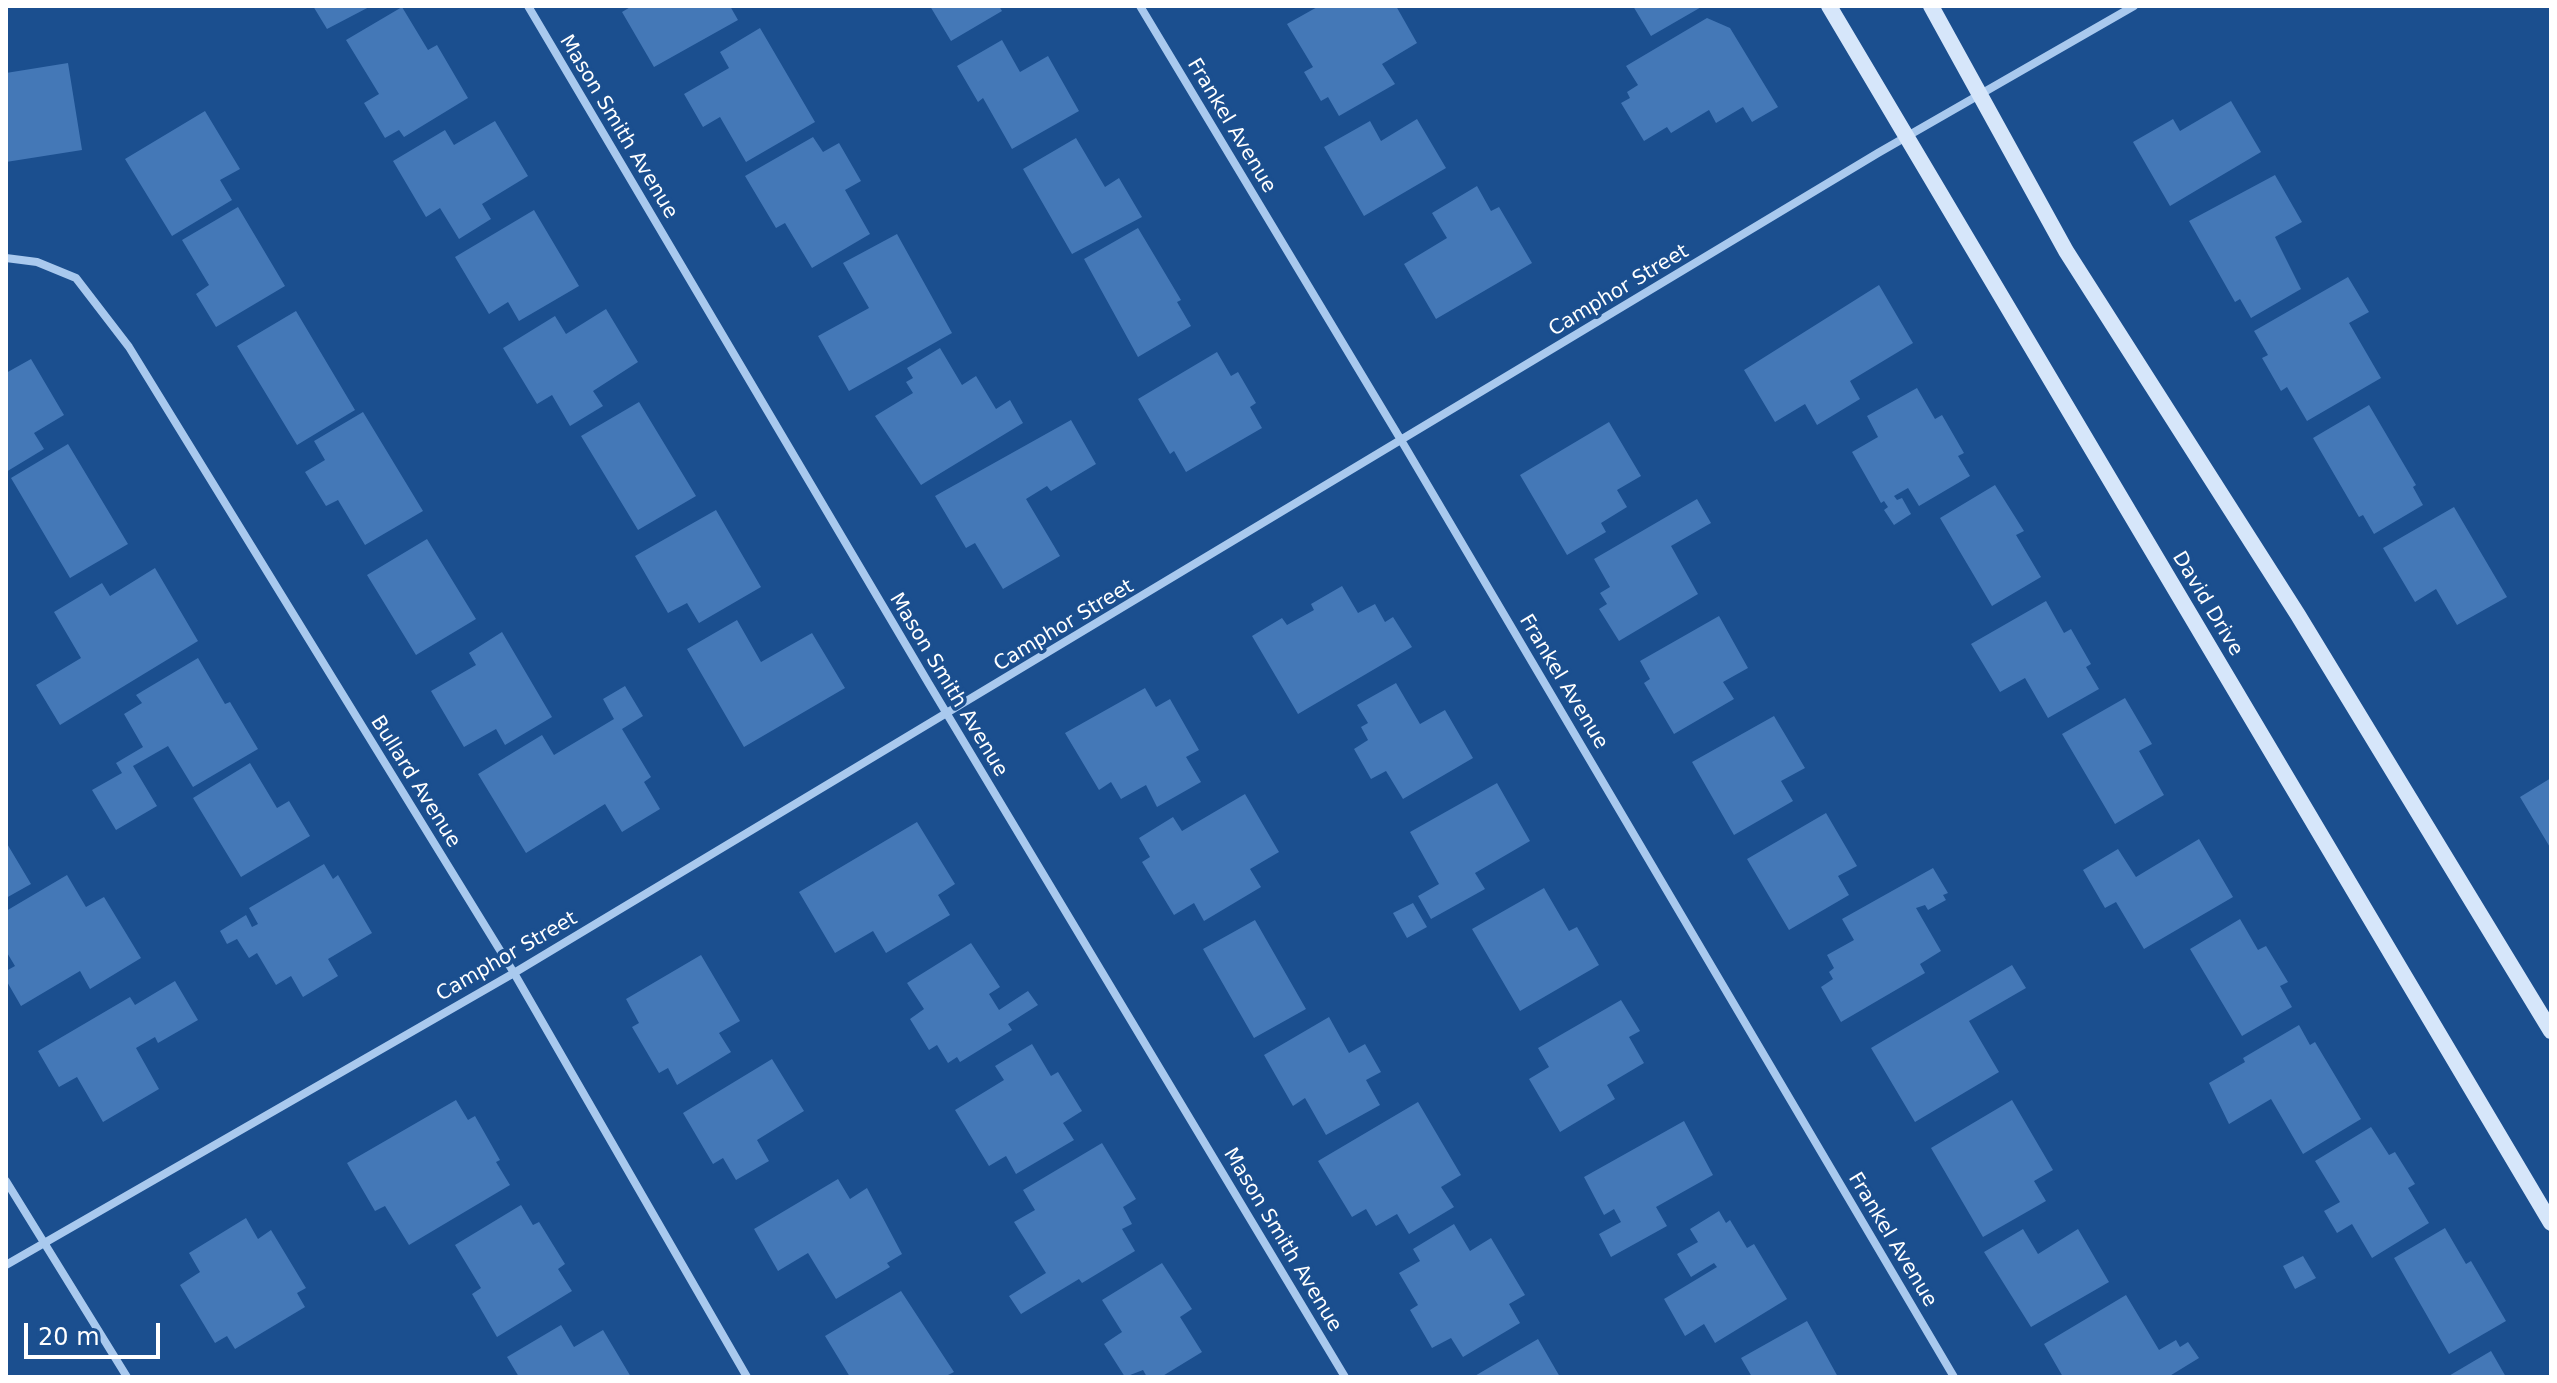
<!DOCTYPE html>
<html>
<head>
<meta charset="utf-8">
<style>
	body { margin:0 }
	#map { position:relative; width:2557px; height:1383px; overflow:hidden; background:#1b4f8f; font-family:"DejaVu Sans",sans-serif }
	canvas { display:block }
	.frame { position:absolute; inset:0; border:8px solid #fff; pointer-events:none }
	.scale { position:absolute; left:24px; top:1323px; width:136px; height:36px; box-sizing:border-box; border:4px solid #fff; border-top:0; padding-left:10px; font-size:24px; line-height:28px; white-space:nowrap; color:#fff; -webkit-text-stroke:6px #1b4f8f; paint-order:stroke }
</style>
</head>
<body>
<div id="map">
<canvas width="2557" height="1383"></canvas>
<div class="frame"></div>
<div class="scale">20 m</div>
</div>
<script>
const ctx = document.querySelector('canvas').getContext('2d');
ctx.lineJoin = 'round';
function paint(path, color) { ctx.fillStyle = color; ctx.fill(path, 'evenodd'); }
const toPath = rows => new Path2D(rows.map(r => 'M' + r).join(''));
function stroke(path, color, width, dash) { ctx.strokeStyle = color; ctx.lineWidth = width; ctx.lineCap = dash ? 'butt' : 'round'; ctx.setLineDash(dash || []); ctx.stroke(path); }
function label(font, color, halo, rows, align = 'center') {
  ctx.font = font + ' "DejaVu Sans",sans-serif'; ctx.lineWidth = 7; ctx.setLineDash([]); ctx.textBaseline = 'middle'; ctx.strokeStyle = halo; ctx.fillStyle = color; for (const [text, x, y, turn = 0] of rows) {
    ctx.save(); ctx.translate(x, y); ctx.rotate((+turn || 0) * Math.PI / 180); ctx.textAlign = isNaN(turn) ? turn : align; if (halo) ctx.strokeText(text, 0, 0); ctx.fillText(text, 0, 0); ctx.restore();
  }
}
paint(toPath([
	[313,6,371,6,327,29],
	[632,6,730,6,738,20,654,67,622,12],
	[930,6,999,6,1002,11,951,41],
	[1319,6,1396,6,1417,43,1382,64,1395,84,1339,116,1328,97,1321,101,1304,72,1313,67,1287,24],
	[1633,6,1703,6,1651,36],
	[402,7,428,50,437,45,468,98,404,137,399,130,385,138,364,103,379,94,346,40],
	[1707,18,1730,28,1778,107,1752,122,1743,107,1716,123,1709,110,1671,133,1667,127,1644,141,1621,103,1630,98,1627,92,1638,85,1626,66],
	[760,28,815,122,746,162,720,117,703,127,684,94,729,68,720,52],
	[1002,40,1020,72,1048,56,1079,111,1012,149,983,98,978,102,957,66],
	[68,63,82,150,6,162,6,73],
	[2231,101,2261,152,2170,206,2133,142,2173,119,2180,131],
	[205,111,240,169,220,180,232,200,172,236,125,159],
	[1417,119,1446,168,1364,216,1324,147,1370,121,1381,141],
	[495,121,528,176,482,204,491,219,459,239,440,208,426,217,393,161,445,130,454,145],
	[813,137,823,152,839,143,861,181,845,190,870,234,812,268,785,223,776,228,745,176],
	[1076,138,1105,187,1119,178,1142,217,1072,254,1023,169],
	[2275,175,2302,222,2275,237,2301,289,2251,318,2240,299,2235,302,2189,221],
	[1477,186,1491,211,1499,207,1532,263,1436,319,1404,264,1447,238,1432,213],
	[238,207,285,286,216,327,196,294,209,285,182,240],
	[534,210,579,286,519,321,508,302,489,314,455,257],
	[1138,228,1181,300,1177,302,1191,326,1138,357,1084,259],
	[897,234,952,333,849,391,818,336,869,308,843,263],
	[2348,277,2369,312,2349,323,2381,378,2307,421,2287,387,2281,391,2262,358,2268,355,2254,331],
	[1879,285,1913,343,1850,381,1860,399,1817,425,1805,404,1775,422,1744,370],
	[606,309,638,362,593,391,603,406,570,426,552,395,537,404,503,348,555,316,566,334],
	[296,311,355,410,297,445,237,346],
	[940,348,962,385,976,376,996,409,1010,400,1023,423,921,485,875,416,913,393,906,382,913,378,907,368],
	[1217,352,1231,376,1238,372,1256,403,1250,407,1262,428,1186,472,1174,451,1170,454,1138,399],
	[31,359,64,415,34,433,44,449,6,472,6,373],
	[1917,388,1935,419,1942,415,1964,453,1958,456,1970,476,1919,506,1908,488,1894,496,1897,500,1902,498,1911,514,1894,525,1884,510,1888,507,1884,501,1881,503,1852,452,1878,437,1867,416],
	[639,402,696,496,638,530,581,436],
	[2369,405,2416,485,2413,487,2423,505,2374,534,2363,515,2359,517,2313,438],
	[363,412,423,511,365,545,338,500,326,506,305,472,325,460,314,441],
	[1071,420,1096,464,1051,491,1047,486,1026,499,1060,556,1003,589,975,543,966,548,935,496],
	[1609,422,1641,476,1617,490,1627,507,1601,523,1606,532,1567,555,1520,475],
	[68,444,128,544,70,578,11,478],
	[1995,485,2024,531,2016,535,2041,577,1992,606,1940,518],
	[1697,499,1711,523,1671,546,1698,594,1619,641,1599,609,1607,604,1600,593,1610,587,1594,559],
	[2454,507,2507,597,2457,625,2436,589,2415,602,2383,548],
	[716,510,761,587,699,623,687,603,668,613,635,556],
	[427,539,476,619,416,655,367,575],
	[155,568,198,641,60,725,36,685,81,658,54,612,102,583,110,596],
	[1342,586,1358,613,1375,604,1385,622,1393,617,1412,647,1298,714,1252,636,1282,618,1287,625,1314,610,1311,604],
	[2046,601,2064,633,2071,629,2091,664,2086,667,2099,689,2048,718,2025,678,2000,692,1971,644],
	[1719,616,1748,668,1723,682,1734,699,1674,734,1644,683,1650,679,1640,661],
	[737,620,761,662,812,633,845,688,744,747,687,649],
	[502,632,552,717,505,745,496,729,464,747,431,691,476,665,469,653],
	[198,658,225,704,230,702,258,749,193,787,168,746,133,766,157,806,116,830,92,790,122,773,116,763,143,747,124,714,142,703,136,695],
	[1396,683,1420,724,1445,710,1473,758,1403,799,1386,771,1371,779,1354,749,1368,740,1361,727,1368,723,1357,705],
	[625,686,643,716,622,729,651,777,644,782,660,809,622,832,605,804,526,853,478,774,542,735,554,755,614,719,603,699],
	[1145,688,1156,707,1170,699,1199,750,1186,757,1201,782,1157,807,1146,785,1121,799,1111,782,1099,790,1065,733],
	[2125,698,2152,744,2139,751,2164,795,2115,824,2062,734],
	[1774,716,1805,768,1781,781,1793,801,1734,835,1692,762],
	[250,763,277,808,289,801,310,836,241,877,193,798],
	[2551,778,2551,849,2520,797],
	[1497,783,1530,841,1475,873,1485,889,1431,919,1418,896,1439,884,1410,832],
	[1245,794,1279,852,1250,869,1261,887,1204,921,1194,903,1174,915,1142,862,1150,857,1139,838,1173,817,1182,831],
	[1826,813,1857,866,1838,876,1849,895,1789,930,1747,859],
	[917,822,955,884,938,895,950,915,886,953,873,931,835,953,799,892],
	[2199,839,2233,897,2144,949,2116,902,2105,908,2083,870,2118,849,2136,877],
	[6,842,31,884,6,898],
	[324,864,333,879,338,875,372,933,328,959,338,976,303,997,291,976,276,985,257,953,249,958,237,939,227,944,220,931,246,915,252,927,258,924,249,908],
	[1933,868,1948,893,1943,895,1946,900,1928,910,1925,905,1916,908,1941,951,1920,964,1925,973,1841,1022,1821,987,1833,979,1829,972,1834,968,1827,955,1854,940,1842,919],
	[67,875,86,907,104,897,141,958,90,989,80,971,21,1006,6,980,6,971,15,966,6,951,6,911],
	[1544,888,1569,931,1577,927,1599,965,1520,1011,1472,929],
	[1413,903,1427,927,1407,938,1393,913],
	[2240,919,2258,950,2266,946,2288,982,2280,986,2292,1007,2242,1036,2190,949],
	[1255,920,1306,1009,1254,1038,1203,949],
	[971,943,1000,987,989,994,999,1010,1028,991,1038,1005,1008,1024,1012,1030,960,1062,957,1057,948,1063,937,1045,929,1050,910,1019,924,1009,907,983],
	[701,955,740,1021,719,1033,731,1052,677,1085,668,1068,659,1073,632,1027,639,1023,626,999],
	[2012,965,2026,988,1969,1021,1999,1072,1915,1122,1871,1048],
	[175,981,198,1020,158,1043,155,1037,136,1048,159,1089,103,1122,77,1077,59,1087,38,1051,130,997,135,1005],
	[1621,1000,1640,1031,1629,1037,1644,1063,1607,1085,1615,1099,1560,1132,1529,1079,1549,1067,1538,1048],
	[1329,1017,1349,1053,1365,1044,1381,1072,1366,1080,1380,1105,1326,1135,1305,1098,1293,1106,1264,1055],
	[2299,1025,2310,1045,2315,1042,2361,1119,2303,1154,2271,1099,2229,1124,2209,1083,2245,1062,2243,1058],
	[1032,1044,1051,1076,1058,1072,1082,1111,1063,1123,1074,1140,1016,1174,1006,1156,989,1166,955,1110,1004,1080,995,1066],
	[772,1059,804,1111,757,1140,769,1161,736,1180,723,1158,713,1164,683,1113],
	[456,1100,468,1120,475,1116,500,1160,496,1162,510,1185,409,1245,385,1206,375,1211,347,1163],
	[2012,1100,2053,1170,2034,1181,2046,1201,1983,1237,1931,1148],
	[1418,1102,1461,1175,1441,1187,1454,1207,1409,1234,1397,1214,1376,1226,1366,1209,1352,1217,1318,1161],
	[1684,1121,1713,1175,1656,1207,1667,1226,1611,1257,1599,1234,1621,1222,1614,1209,1604,1215,1584,1177],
	[2371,1127,2389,1155,2395,1152,2415,1184,2408,1188,2429,1223,2372,1258,2352,1224,2337,1233,2324,1211,2340,1202,2315,1161],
	[1102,1143,1136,1199,1123,1207,1132,1224,1122,1229,1135,1251,1082,1283,1079,1279,1021,1314,1009,1296,1046,1273,1014,1222,1035,1210,1023,1190],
	[838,1179,850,1199,867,1188,902,1254,887,1263,890,1267,836,1299,808,1253,778,1271,754,1229],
	[521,1205,533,1225,539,1222,565,1264,558,1269,572,1291,497,1337,472,1294,481,1288,455,1245],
	[1719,1211,1726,1223,1730,1220,1747,1248,1754,1244,1787,1299,1715,1343,1704,1324,1685,1336,1664,1299,1717,1267,1714,1263,1691,1277,1677,1254,1698,1242,1690,1229],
	[246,1218,258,1239,271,1230,306,1288,297,1293,305,1307,235,1349,227,1336,215,1343,180,1285,200,1272,189,1253],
	[1454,1224,1470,1251,1491,1238,1525,1295,1509,1304,1520,1323,1463,1357,1451,1338,1432,1348,1410,1310,1418,1305,1399,1273,1420,1261,1413,1249],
	[2445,1228,2466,1264,2471,1261,2506,1321,2449,1354,2394,1258],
	[2023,1229,2038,1254,2078,1229,2109,1282,2031,1327,1984,1252],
	[2303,1256,2316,1278,2295,1289,2283,1266],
	[1162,1263,1192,1309,1180,1317,1202,1352,1161,1377,1147,1377,1143,1370,1125,1377,1104,1344,1122,1332,1102,1300],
	[901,1291,954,1372,944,1377,850,1377,825,1336],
	[2126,1295,2159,1350,2176,1340,2180,1347,2188,1342,2199,1358,2168,1377,2063,1377,2044,1344],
	[1807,1321,1838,1377,1752,1377,1741,1358],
	[561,1325,574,1347,603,1330,631,1377,519,1377,507,1357],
	[1538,1339,1560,1377,1473,1377],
	[2491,1351,2506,1377,2447,1377]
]), '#4478b7');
stroke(toPath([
	[528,6,929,684,1345,1377],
	[1140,6,1401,440,1954,1377],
	[6,258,37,262,76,278,129,347,514,973,747,1377],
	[6,1181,127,1377],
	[6,1265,514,973,1878,153,2134,6]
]), '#a9c9ee', 8);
stroke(toPath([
	[1829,6,2551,1223],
	[1931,6,2066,251,2298,615,2551,1031]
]), '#d6e6fa', 16);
label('20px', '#fff', '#1b4f8f', [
	["Frankel Avenue",1231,126,59],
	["Mason Smith Avenue",618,127,59],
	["Camphor Street",1619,291,-31],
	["David Drive",2207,604,59],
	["Camphor Street",1064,626,-31],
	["Frankel Avenue",1563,682,59],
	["Mason Smith Avenue",948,685,59],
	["Bullard Avenue",415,782,58],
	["Camphor Street",507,957,-30],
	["Mason Smith Avenue",1282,1240,59],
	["Frankel Avenue",1892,1240,59]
]);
</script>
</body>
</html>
